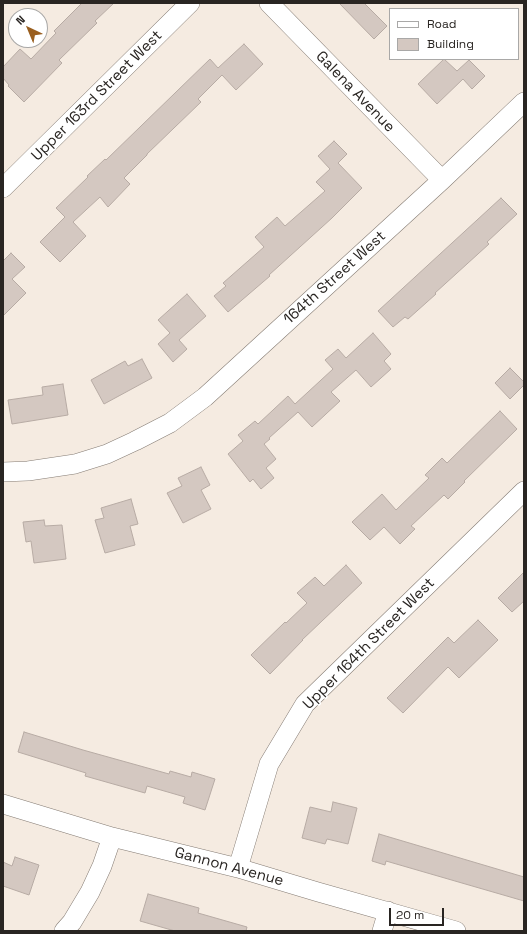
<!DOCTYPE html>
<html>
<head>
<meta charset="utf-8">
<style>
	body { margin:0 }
	#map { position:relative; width:527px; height:934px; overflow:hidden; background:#f5ebe1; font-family:"Space Grotesk",sans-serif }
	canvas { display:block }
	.frame { position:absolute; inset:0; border:4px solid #292522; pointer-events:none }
	.legend { position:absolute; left:389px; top:8px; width:130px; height:52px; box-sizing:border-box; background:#fff; border:1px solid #a9a8a7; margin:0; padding:5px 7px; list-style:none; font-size:12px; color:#292522 }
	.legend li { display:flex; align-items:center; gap:8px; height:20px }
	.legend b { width:20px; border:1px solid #a9a8a7 }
	.north { position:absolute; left:8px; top:8px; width:40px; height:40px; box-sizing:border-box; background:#fff; border:1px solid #a9a8a7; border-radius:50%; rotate:316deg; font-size:11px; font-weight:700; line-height:16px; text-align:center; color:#292522 }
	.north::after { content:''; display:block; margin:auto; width:14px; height:18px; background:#9a5f1f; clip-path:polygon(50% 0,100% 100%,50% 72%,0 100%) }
	.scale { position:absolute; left:389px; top:908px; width:55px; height:18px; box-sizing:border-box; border:2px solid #292522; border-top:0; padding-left:5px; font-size:12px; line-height:14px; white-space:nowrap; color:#292522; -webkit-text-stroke:3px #fff; paint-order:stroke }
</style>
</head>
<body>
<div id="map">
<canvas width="527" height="934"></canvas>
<div class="frame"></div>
<ul class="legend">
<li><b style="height:5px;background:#fff"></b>Road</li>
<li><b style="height:11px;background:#d4c8c1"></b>Building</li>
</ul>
<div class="north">N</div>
<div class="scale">20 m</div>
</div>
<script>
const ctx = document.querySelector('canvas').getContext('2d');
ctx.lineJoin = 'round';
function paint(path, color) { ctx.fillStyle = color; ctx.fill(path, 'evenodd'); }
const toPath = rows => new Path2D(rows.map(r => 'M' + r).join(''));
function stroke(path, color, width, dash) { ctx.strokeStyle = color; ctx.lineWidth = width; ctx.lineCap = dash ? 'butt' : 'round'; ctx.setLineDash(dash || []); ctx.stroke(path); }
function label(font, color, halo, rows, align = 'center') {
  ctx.font = font + ' "Space Grotesk",sans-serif'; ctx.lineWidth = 3; ctx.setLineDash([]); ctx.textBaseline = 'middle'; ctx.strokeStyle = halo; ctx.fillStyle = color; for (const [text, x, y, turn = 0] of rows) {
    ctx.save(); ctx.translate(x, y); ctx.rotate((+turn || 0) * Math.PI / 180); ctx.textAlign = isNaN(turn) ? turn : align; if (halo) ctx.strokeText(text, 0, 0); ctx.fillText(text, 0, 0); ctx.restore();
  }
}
const building = toPath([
	[82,3,114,3,95,21,97,23,59,60,62,63,24,102,8,86,9,85,3,78,3,67,20,49,31,59,56,33,54,31,82,3],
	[339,3,364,3,387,26,374,39,339,3],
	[244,44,263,64,236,90,222,75,198,99,201,102,147,154,147,155,124,178,130,184,108,207,100,197,73,222,86,236,60,262,40,242,65,217,56,208,88,177,87,176,105,159,106,160,210,59,218,68,244,44],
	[444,59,457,71,469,60,485,76,472,89,463,79,437,104,418,84,444,59],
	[334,141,347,154,338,163,362,188,332,218,269,275,270,276,228,312,214,296,226,286,223,283,264,247,255,237,277,217,285,226,325,191,316,182,330,169,318,156,334,141],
	[501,198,517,214,487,242,489,244,435,293,436,294,408,319,405,317,393,327,378,311,501,198],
	[11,253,25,267,12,279,26,293,3,316,3,261,11,253],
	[187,294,206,316,179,340,187,349,173,362,158,344,170,333,158,320,187,294],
	[373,333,391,354,384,361,391,369,371,387,356,370,331,392,340,401,312,427,298,412,269,438,270,439,264,444,276,459,266,468,274,478,261,489,253,479,250,482,228,454,243,441,238,435,255,421,258,424,288,396,295,404,333,369,325,360,338,349,346,358,373,333],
	[142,359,152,378,104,404,91,380,125,361,128,366,142,359],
	[510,368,524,382,524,385,510,399,495,383,510,368],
	[63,384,68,415,12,424,8,400,43,395,42,387,63,384],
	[500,411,517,429,464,481,465,482,448,499,444,495,411,526,415,529,400,544,384,527,370,540,352,522,382,494,396,510,429,478,425,475,442,458,447,463,500,411],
	[201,467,210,485,201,490,211,509,183,523,167,493,182,486,178,478,201,467],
	[131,499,138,524,130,526,135,545,105,553,95,520,104,518,101,508,131,499],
	[44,520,45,526,62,525,66,559,34,563,31,541,26,542,23,522,44,520],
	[346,565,362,583,302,640,303,640,270,674,251,655,285,622,286,623,307,603,297,593,315,577,324,586,346,565],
	[524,572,524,601,512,612,498,598,524,572],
	[478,620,498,640,459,678,448,667,403,713,387,698,448,637,454,643,478,620],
	[24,732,83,750,169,774,170,771,191,777,192,772,215,779,205,810,183,803,185,797,147,786,145,793,85,776,86,773,18,752,24,732],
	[333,802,357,808,348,844,327,839,325,844,302,838,310,807,331,812,333,802],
	[379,834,524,877,524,901,386,861,385,865,372,861,379,834],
	[15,857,39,865,29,895,3,886,3,862,12,866,15,857],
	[148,894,199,908,198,913,247,927,246,931,175,931,140,921,148,894]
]);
paint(building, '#d4c8c1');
stroke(building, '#b7aba4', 1);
const street = toPath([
	[269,3,442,180],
	[3,188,190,3],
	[3,472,28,471,75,464,107,454,135,441,170,423,205,397,442,180,524,102],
	[3,804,112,837,238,868,318,892,456,931],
	[238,868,269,764,305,704,524,491],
	[64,931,72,922,90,892,102,866,112,837],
	[382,931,388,911]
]);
stroke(street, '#857c74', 20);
stroke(street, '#fff', 19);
label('15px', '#292522', '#fff', [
	["Galena Avenue",355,92,46],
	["Upper 163rd Street West",97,96,-45],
	["164th Street West",335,278,-42],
	["Upper 164th Street West",369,644,-45],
	["Gannon Avenue",229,867,15]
]);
</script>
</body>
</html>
